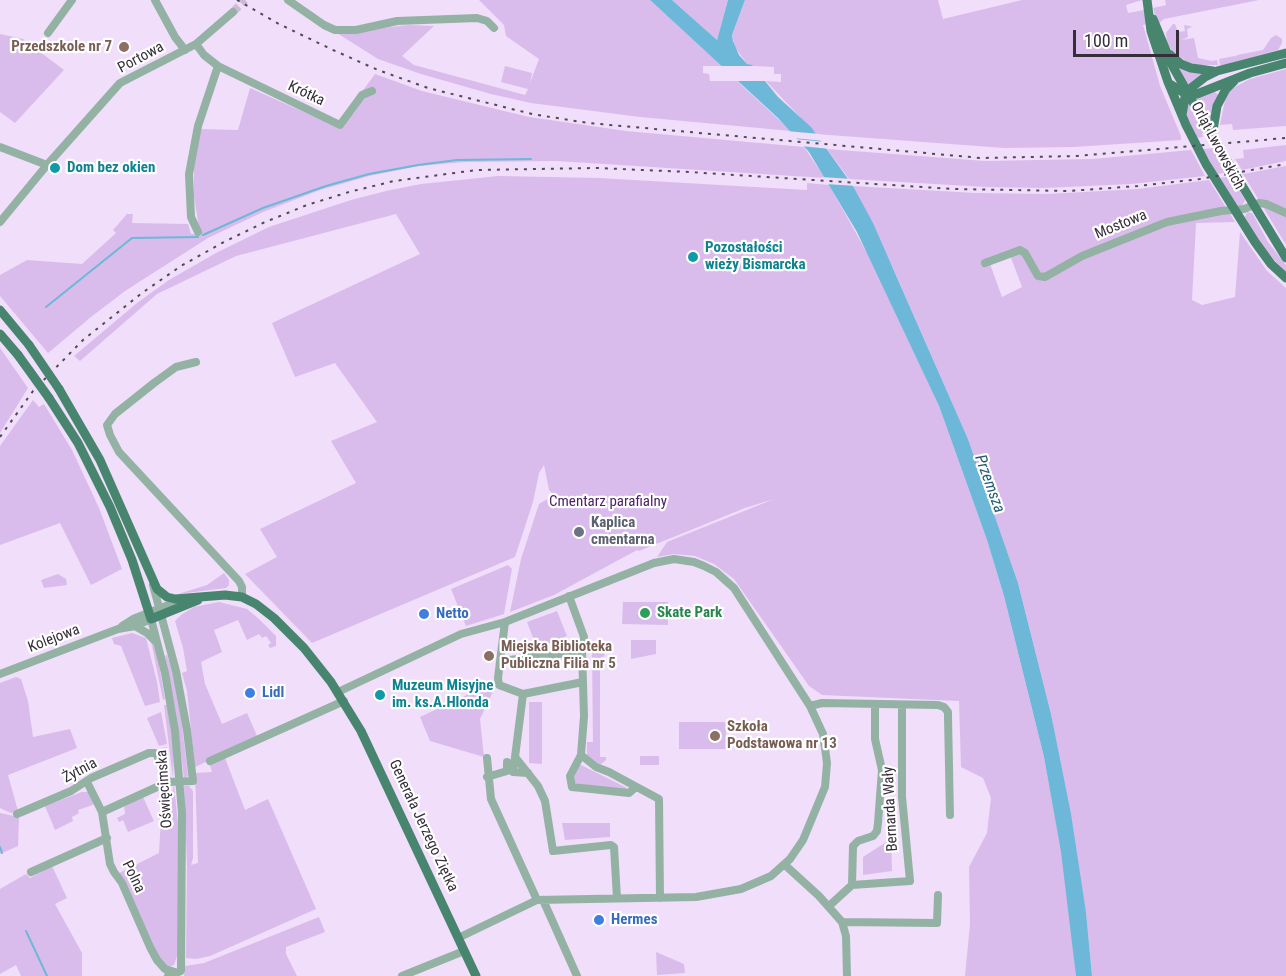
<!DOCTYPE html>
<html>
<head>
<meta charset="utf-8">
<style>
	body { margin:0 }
	#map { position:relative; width:1286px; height:976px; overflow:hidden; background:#f0defa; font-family:"Roboto Condensed",sans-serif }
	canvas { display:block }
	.scale { position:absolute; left:1073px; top:30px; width:106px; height:27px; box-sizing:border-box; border:3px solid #352e39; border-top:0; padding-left:8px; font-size:18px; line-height:21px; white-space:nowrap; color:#352e39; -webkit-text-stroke:4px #fff; paint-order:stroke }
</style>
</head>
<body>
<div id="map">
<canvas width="1286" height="976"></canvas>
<div class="scale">100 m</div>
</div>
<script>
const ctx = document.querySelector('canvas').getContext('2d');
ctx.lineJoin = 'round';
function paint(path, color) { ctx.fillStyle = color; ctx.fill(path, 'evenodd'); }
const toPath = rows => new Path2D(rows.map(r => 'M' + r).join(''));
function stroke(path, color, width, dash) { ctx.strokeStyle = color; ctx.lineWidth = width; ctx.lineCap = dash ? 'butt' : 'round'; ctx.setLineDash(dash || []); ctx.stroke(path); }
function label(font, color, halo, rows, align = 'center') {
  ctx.font = font + ' "Roboto Condensed",sans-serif'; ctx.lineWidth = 4.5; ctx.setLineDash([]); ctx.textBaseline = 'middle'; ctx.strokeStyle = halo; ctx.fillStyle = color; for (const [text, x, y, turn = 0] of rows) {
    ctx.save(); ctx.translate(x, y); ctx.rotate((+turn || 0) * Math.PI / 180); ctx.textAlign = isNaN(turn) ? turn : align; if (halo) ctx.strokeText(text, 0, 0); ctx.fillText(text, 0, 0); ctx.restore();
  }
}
paint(toPath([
	[479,0,650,0,722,66,703,66,703,73,709,74,710,81,737,81,791,131,640,117,531,103,491,94,421,74,378,59,337,33,408,25,434,26,402,56,414,65,525,95,528,89,501,82,505,66,532,73,530,83,539,59,506,36,504,25],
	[672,0,728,0,717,40],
	[745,0,938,0,943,19,1022,0,1142,0,1126,5,1128,13,1144,10,1147,24,1143,25,1160,86,1181,136,1181,140,1074,147,1004,148,816,134,766,81,781,82,781,74,774,74,774,67,753,66,747,64,735,47,732,35],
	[1165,0,1259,0,1164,19,1158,24,1153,8,1166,5],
	[1173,24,1175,24,1178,32,1185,31,1184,25,1190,26,1192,27,1187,29,1188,37,1182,40,1194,38,1198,58,1212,61,1217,60,1218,65,1196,65,1186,61,1172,51,1167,41,1166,33],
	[0,34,23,39,64,70,15,123,0,112],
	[1276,35,1282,39,1282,43,1278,50,1222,66,1220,65,1219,59,1235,56,1235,57,1237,55,1263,50,1271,38],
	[1178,66,1193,72,1202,74,1187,86],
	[1286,69,1286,126,1233,130,1232,124,1220,125,1226,95,1233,88,1250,79],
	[375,74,422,91,529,117,626,131,804,147,825,178,557,161,465,162,419,166,369,176,320,190,263,212,208,238,125,291,91,317,48,353,0,296,0,275,27,260,82,264,116,233,113,230,127,214,133,214,132,223,188,224,191,234,200,234,194,196,194,164,200,129,238,130,250,88,342,129,341,120],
	[1214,91,1218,95,1209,123,1196,99],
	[1186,100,1197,114,1205,132,1202,133,1203,137,1196,138,1187,117],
	[1286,145,1286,161,1242,170,1235,159,1244,158,1243,150],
	[1214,148,1229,172,1217,174,1203,149],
	[827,149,985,161,1093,159,1191,150,1205,176,1131,184,1044,188,986,187,849,179],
	[1286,166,1286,245,1243,174],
	[498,176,599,178,807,190,807,183,829,185,870,258,939,406,987,540,1004,596,1044,757,1066,877,1076,976,965,976,970,924,969,867,987,833,991,798,983,778,961,767,959,701,822,695,809,686,734,579,714,564,695,556,674,554,657,557,667,542,774,499,745,508,639,551,637,550,554,595,510,612,521,559,539,504,554,495,549,490,544,465,539,473,533,502,515,557,312,643,245,574,277,557,260,529,356,483,331,441,377,422,335,363,295,377,272,323,420,254,396,214,236,256,157,294,80,361,74,356,137,303,169,280,216,253,269,227,351,200,386,191,421,184],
	[1231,176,1245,200,1242,206,1236,205,1220,178],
	[1209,180,1235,222,1196,223,1192,300,1202,305,1235,297,1240,232,1267,271,1286,288,1286,976,1092,976,1086,912,1051,714,1018,583,968,439,893,268,853,186,975,193,1048,194,1138,189],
	[1010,255,1022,287,1002,297,990,264],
	[1247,212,1252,213,1254,216,1268,242,1286,265,1286,273,1261,245,1245,217],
	[0,348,28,388,0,433],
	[33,400,39,407,44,404,72,450,99,508,122,569,91,585,60,523,0,545,0,446],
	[508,565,512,569,504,614,466,626,451,589],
	[224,573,229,580,229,585,226,588,178,594,207,585],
	[58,574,66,579,67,585,44,588,41,580],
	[219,602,247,609,259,619,276,636,276,646,270,648,268,645,271,643,266,636,262,638,259,634,247,640,238,620,214,630,222,652,201,662,205,684,222,724,247,713,258,738,195,767,187,691,182,673,187,671,183,648,175,621,181,615,194,607],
	[623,602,668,602,668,625,622,624],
	[557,611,567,636,537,648,527,622],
	[132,633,146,638,157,682,160,702,145,706,121,646,114,644,112,638],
	[631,640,656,640,656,654,631,659],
	[151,641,157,653,165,699,163,700],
	[590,646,602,649,605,656,600,658,600,757,606,757,606,760,600,765,590,760,587,755,587,742,593,742,592,651,586,650],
	[167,655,172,670,181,717,188,776,184,778,176,714,165,656],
	[16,677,21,679,28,701,33,737,70,729,77,748,8,775,18,811,11,813,0,808,0,683],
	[494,682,496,685,480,719,484,757,430,741,420,717],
	[529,702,542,702,542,764,529,763],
	[164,705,167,705,174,750,173,779],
	[161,712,167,744,159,746,147,718],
	[679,722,726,722,726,749,679,749],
	[166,747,168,749,170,778,167,774,159,749],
	[640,756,659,756,659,765,640,765],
	[225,758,245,810,268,799,316,909,210,956,196,959,186,958,187,866,184,786,189,786,193,791,193,858,191,865,198,863,195,773,212,772,210,765],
	[579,764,627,788,625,791,574,783,573,780],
	[174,785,180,842,179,950,174,965,169,967,164,964,152,946,119,873,159,853,161,819,159,819,163,799,172,794],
	[82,792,89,792,95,804,78,810,79,813,72,817,73,821,55,830,45,806],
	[142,795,154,821,128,832,123,820,119,822,117,818,125,814,124,804],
	[0,813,19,817,18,846,0,854],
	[562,823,610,823,610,837,565,840],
	[891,839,892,871,863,875,863,857],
	[52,866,67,898,55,904,82,953,82,976,21,976,16,965,0,974,0,889,26,874,30,878],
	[319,917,325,932,286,947,286,954,297,976,184,976,185,966,204,963],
	[656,952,684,964,685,973,657,975]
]), '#d9bceb');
paint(toPath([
	[650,0,672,0,717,40,728,0,745,0,732,35,733,41,739,55,747,64,752,65,778,97,811,127,853,186,873,223,968,439,1018,583,1051,714,1071,814,1086,912,1092,976,1076,976,1061,852,1044,757,1004,596,987,540,939,406,857,232,809,152,778,118]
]), '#6db8d8');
paint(toPath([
	[718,66,757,66,770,81,733,81],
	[786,131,820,134,825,141,792,138],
	[794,139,826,142,831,149,800,146],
	[821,177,852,179,857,186,825,184]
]), '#f0defa');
stroke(toPath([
	[203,235,263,208,326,186,369,174,418,165,457,160,531,159],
	[46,307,132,238,198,237],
	[0,847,2,853],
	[26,931,47,976]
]), '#6db8d8', 2);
stroke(toPath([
	[233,12,245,0]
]), '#cbbbd3', 8, [8, 4]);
stroke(toPath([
	[155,0,175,37,185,50],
	[288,0,324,25,335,30,356,30,397,21,477,18,487,21,494,28],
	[48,33,72,0],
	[196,44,204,55,218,66,340,125,362,95,372,91],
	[0,147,47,165,120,83,196,44,233,12],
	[0,222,47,165],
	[198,232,191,217,189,174,198,126,218,66],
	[985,263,1020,250,1025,253,1038,276,1045,277,1082,256,1167,222,1221,211,1244,209,1259,203,1266,204,1286,213],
	[196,362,176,367,154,383,115,414,107,425,110,435,119,452,239,581,242,587,242,597],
	[569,596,584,637,582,651],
	[505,622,498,678,499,685,523,694],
	[122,626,133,619,171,604,175,599],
	[135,626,147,633,157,643],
	[501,659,510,660,582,651,584,716,581,755,596,767,609,772,659,799,660,898],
	[0,674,118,629,135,626,151,619,165,673,175,731,182,813,181,971,168,976],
	[583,682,523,694,515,757,538,786,545,801,553,851,611,845,614,847,617,898],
	[338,692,461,634,505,622,654,563,674,559,694,562,704,566,716,572,734,588,810,706,823,734,827,763,825,787,803,840,790,859,771,876,741,889,696,897,537,900,458,938],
	[810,706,822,703,938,705,944,707,948,712,948,717,950,815],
	[581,755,570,776,572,787,629,793,636,787],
	[515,757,513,772,528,773],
	[487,758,491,799,537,900],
	[210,761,344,701],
	[487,777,507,771,507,762],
	[87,782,102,812,110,864,114,872,122,883,150,947,157,960,165,969,175,972],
	[102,812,168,782,193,781,187,730,176,671,153,585],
	[17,814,71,791,91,778,149,753,155,753,157,755,168,782],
	[785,865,819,896,842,922,846,936,847,976],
	[31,872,107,838],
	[852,885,853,846,858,841,873,836,877,831,878,823,882,770,875,739,875,704],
	[543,900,577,976],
	[829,906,852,885,910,881,902,797,902,705],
	[842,922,937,923,938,895],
	[402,976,464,951]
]), '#93b2a4', 8);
stroke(toPath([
	[1147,0,1151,31,1168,82,1186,125,1206,164,1255,242,1271,264,1286,278],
	[1153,19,1172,65,1212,136,1286,258],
	[1169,54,1181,64,1191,68,1213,71],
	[1170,84,1184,93,1197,94,1250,73,1286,63],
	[1182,115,1185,97,1191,88,1205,77,1217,71,1286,53],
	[1212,136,1217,106,1226,89,1234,81],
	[0,310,29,345],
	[0,334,18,355],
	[59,389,100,460,157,589,167,597,175,599,225,595,242,597,256,604,274,618,304,648,331,682,361,731,476,976],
	[49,398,78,443,110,507,132,560,151,619,198,600]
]), '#48856e', 9);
stroke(toPath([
	[237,0,279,24,333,50,378,70,428,88,532,114,588,123,981,158,1077,156,1286,138],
	[0,437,33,391,83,340,142,293,181,266,222,243,263,223,307,205,349,192,394,181,477,170,597,168,689,172,953,189,1069,191,1138,186,1200,179,1286,164]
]), '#524956', 2, [3, 6]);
stroke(toPath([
	[29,345,59,389],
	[18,355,49,398]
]), '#48856e', 9);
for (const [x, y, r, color] of [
	[124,47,6,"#8d6e63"],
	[55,168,6,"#0f9aa8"],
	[693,257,6,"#0f9aa8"],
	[579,532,6,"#6b7280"],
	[645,613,6,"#2e9e5b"],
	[424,614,6,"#3f7fe0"],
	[489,656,6,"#8d6e63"],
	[250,693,6,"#3f7fe0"],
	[380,695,6,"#0f9aa8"],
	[715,736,6,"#8d6e63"],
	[599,920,6,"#3f7fe0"]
]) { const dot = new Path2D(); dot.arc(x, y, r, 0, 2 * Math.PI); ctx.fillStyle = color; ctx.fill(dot); stroke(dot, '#fff', 2); }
label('bold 15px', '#785e54', '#fff', [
	["Przedszkole nr 7",112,47,"right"],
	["Miejska Biblioteka",501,647],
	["Publiczna Filia nr 5",501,664],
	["Szkoła",727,727],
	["Podstawowa nr 13",727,744]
], 'left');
label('15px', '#352e39', '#fff', [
	["Portowa",141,58,-28],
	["Krótka",306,94,25],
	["Orląt Lwowskich",1217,146,62],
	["Mostowa",1121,225,-22],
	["Kolejowa",54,639,-21],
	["Żytnia",80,771,-28],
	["Oświęcimska",165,789,-94],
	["Bernarda Wały",891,809,-93],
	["Generała Jerzego Ziętka",423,826,65],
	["Polna",133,877,64]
]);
label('bold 15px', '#0d838f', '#fff', [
	["Dom bez okien",67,168],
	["Pozostałości",705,248],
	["wieży Bismarcka",705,265],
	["Muzeum Misyjne",392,686],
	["im. ks.A.Hlonda",392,703]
], 'left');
label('15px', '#4d2163', '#fff', [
	["Cmentarz parafialny",608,502]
]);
label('bold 15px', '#5b616d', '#fff', [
	["Kaplica",591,523],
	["cmentarna",591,540]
], 'left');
label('bold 15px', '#27864d', '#fff', [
	["Skate Park",657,613]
], 'left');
label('bold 15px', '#366cbe', '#fff', [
	["Netto",436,614],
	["Lidl",262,693],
	["Hermes",611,920]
], 'left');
label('italic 16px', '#215c73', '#fff', [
	["Przemsza",989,484,70]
]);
</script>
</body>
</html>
